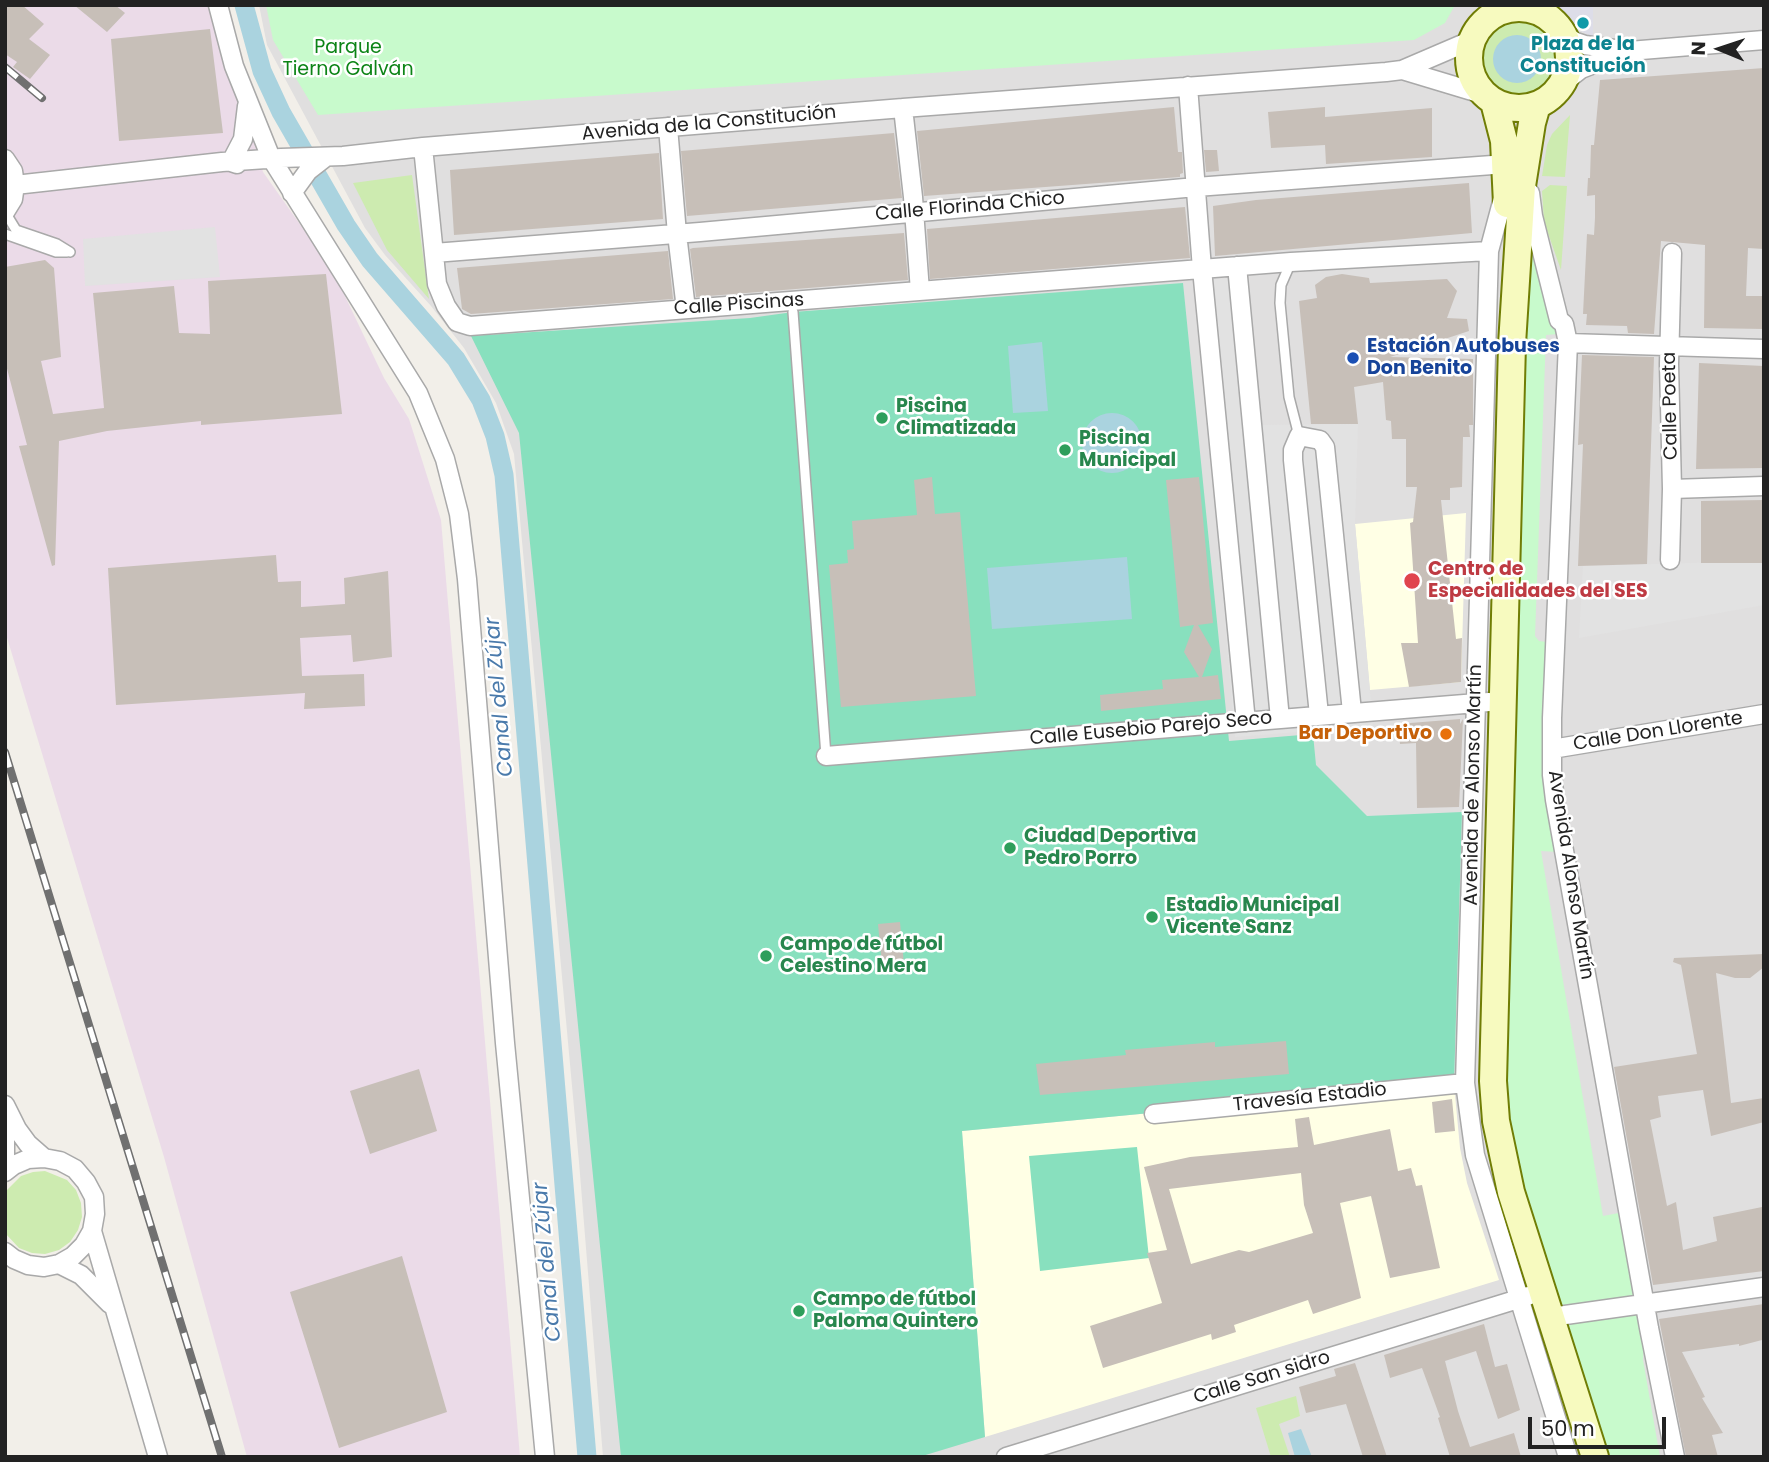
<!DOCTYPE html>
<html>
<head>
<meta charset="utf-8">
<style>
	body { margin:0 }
	#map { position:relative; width:1769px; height:1462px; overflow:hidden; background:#f2efe9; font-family:Poppins,sans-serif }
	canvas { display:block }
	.frame { position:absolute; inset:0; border:7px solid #222; pointer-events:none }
	.north { position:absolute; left:1685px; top:14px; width:70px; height:70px; -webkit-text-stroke:5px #fff; paint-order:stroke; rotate:272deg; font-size:19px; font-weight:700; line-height:28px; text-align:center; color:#222 }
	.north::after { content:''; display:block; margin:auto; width:24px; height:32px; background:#222; clip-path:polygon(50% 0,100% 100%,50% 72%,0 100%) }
	.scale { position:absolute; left:1528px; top:1417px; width:138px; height:32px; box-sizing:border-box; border:4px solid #222; border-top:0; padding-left:9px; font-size:21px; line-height:24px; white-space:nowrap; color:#222; -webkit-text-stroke:5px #fff; paint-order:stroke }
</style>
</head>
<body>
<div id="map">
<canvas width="1769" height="1462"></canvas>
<div class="frame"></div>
<div class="north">N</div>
<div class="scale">50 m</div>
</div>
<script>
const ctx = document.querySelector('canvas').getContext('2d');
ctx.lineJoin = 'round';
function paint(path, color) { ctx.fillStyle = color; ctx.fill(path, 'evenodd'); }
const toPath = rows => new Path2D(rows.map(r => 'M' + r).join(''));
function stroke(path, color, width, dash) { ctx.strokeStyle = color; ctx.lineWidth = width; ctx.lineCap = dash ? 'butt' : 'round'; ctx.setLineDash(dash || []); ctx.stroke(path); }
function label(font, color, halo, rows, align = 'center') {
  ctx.font = font + ' Poppins,sans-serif'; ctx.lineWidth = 5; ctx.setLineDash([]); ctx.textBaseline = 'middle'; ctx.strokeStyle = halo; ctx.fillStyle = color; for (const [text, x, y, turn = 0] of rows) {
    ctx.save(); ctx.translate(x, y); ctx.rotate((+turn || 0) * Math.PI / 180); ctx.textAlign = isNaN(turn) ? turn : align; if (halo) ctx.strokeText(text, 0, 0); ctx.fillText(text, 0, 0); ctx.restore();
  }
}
paint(toPath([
	[259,5,1764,5,1764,1457,603,1457,579,1162,514,454,496,403,464,348,431,306,385,255,365,228,267,45]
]), '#e0dfdf');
paint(toPath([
	[5,5,212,5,263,172,321,254,343,292,384,378,409,419,441,520,520,1457,247,1457,164,1157,5,631]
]), '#ebdbe8');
paint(toPath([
	[1466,513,1461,682,1370,690,1355,524],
	[1454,1084,1460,1148,1467,1183,1499,1280,985,1437,962,1131]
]), '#ffffe5');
paint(toPath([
	'1476 59a41 41 0 1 1 82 0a41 41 0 1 1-82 0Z',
	[1570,115,1565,177,1542,176,1547,145,1552,134],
	[412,175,429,299,387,250,353,183],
	[1550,185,1567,186,1561,270,1544,222,1542,191],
	[45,1171,67,1180,76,1190,81,1203,82,1217,78,1230,70,1242,59,1250,45,1254,32,1253,19,1248,5,1233,5,1192,21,1176,33,1172],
	[1296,1396,1300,1416,1279,1424,1290,1457,1271,1457,1256,1408]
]), '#cdebb0');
paint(toPath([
	[266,5,1455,5,1445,23,1414,40,318,115,273,40],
	[1528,233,1558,334,1546,335,1535,636,1539,641,1547,642,1558,852,1541,851,1603,1216,1629,1211,1646,1303,1643,1360,1660,1457,1595,1457,1502,1156,1518,328]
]), '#c8facc');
paint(toPath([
	[1183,283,1229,741,1313,734,1316,765,1367,816,1462,812,1454,1084,962,1131,985,1437,919,1457,621,1457,519,433,471,336,750,318,793,312],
	[1137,1147,1149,1258,1040,1271,1029,1156]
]), '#88e0be');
paint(toPath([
	[215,227,220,277,85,286,83,239],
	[1242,277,1259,425,1358,424,1355,524,1373,726,1235,737,1195,281],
	[1764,561,1764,605,1579,638,1583,566]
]), '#e2e2e2');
paint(toPath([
	[1555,5,1593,5,1593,37,1577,29,1570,17]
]), '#dddde8');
paint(toPath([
	'1493 59a24 24 0 1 1 48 0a24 24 0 1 1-48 0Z',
	[1042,342,1048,411,1013,413,1008,346],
	'1082 443a30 30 0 1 1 60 0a30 30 0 1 1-60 0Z',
	[1127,557,1132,619,992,629,987,568],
	[1301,1429,1312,1457,1295,1457,1288,1433]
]), '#aad3df');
stroke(toPath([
	[244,5,262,71,281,112,346,225,370,260,456,359,481,400,495,436,504,475,587,1457]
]), '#aad3df', 19);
paint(toPath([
	[5,5,22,5,44,24,29,39,50,55,30,79,13,67,17,62,5,54],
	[74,5,115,5,125,13,107,32],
	[210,29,223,133,119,141,111,39],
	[1764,68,1764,249,1748,248,1746,296,1764,296,1764,329,1704,328,1705,245,1661,241,1654,334,1628,333,1627,326,1586,325,1587,314,1583,314,1587,234,1594,235,1595,218,1595,195,1587,196,1588,178,1590,178,1591,145,1594,145,1600,80],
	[1174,107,1178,152,1182,152,1183,173,1180,174,1180,177,924,196,917,131],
	[1325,107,1325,117,1432,108,1432,157,1326,164,1325,145,1271,148,1268,112],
	[894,133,902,198,687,216,681,151],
	[1204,150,1217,150,1219,171,1206,172],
	[659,153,663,219,454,235,450,170],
	[1469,183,1472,233,1215,256,1213,206,1256,200],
	[1185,207,1190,258,930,279,927,229],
	[904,233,908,280,696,297,690,249,693,248],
	[668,251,673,299,471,314,462,309,457,268],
	[45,260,54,268,61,357,41,361,53,414,104,408,93,293,174,286,179,333,210,334,208,281,326,274,342,414,201,425,201,421,107,431,59,441,55,565,52,566,19,446,27,445,5,361,5,267],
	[1342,274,1369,278,1370,283,1447,279,1457,291,1447,318,1467,319,1469,331,1390,357,1473,359,1473,425,1469,425,1470,437,1463,437,1462,487,1450,488,1450,500,1441,500,1456,639,1462,638,1461,682,1409,687,1401,643,1418,643,1410,523,1413,522,1417,487,1406,487,1406,439,1392,439,1391,421,1386,420,1383,382,1354,387,1358,424,1311,424,1299,301,1317,298,1315,285,1326,277],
	[1582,355,1654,357,1647,564,1578,566,1583,444,1578,445],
	[1699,363,1764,366,1764,468,1696,469],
	[932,477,935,514,960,512,976,696,841,707,829,565,848,563,847,550,854,549,852,521,917,515,914,480],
	[1199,477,1213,623,1198,625,1212,649,1202,677,1218,675,1221,699,1101,711,1100,695,1163,689,1162,680,1199,677,1184,652,1194,625,1180,627,1166,480],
	[1764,500,1764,563,1701,563,1701,501],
	[276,555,278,582,301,581,301,607,345,604,344,578,388,571,392,657,353,662,351,635,300,638,302,676,364,674,365,706,304,709,305,693,116,705,108,568],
	[1460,719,1460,724,1463,719,1459,807,1417,808,1416,743,1400,744,1398,724],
	[900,922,904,964,882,966,878,924],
	[1764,954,1764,967,1750,978,1735,978,1716,973,1731,1103,1764,1098,1764,1122,1711,1136,1703,1090,1658,1096,1661,1117,1650,1120,1667,1206,1676,1202,1683,1250,1717,1241,1713,1217,1762,1207,1764,1271,1653,1285,1614,1067,1697,1054,1681,965,1673,962,1674,958],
	[1286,1041,1289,1074,1040,1095,1036,1064,1126,1055,1125,1050,1215,1042,1215,1047],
	[419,1069,437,1131,370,1154,350,1091],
	[1452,1099,1455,1131,1435,1133,1432,1102],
	[1309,1117,1314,1145,1390,1129,1398,1171,1411,1168,1416,1186,1422,1185,1440,1268,1390,1278,1371,1196,1340,1203,1361,1298,1313,1314,1308,1300,1234,1325,1236,1332,1212,1340,1211,1334,1103,1368,1090,1326,1162,1303,1147,1253,1167,1250,1144,1167,1190,1157,1298,1147,1295,1119],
	[1301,1173,1304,1205,1313,1233,1249,1252,1239,1250,1191,1264,1169,1189],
	[402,1256,447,1412,339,1448,290,1292],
	[1764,1304,1762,1340,1739,1346,1739,1344,1682,1352,1705,1397,1702,1398,1723,1433,1712,1435,1718,1457,1686,1457,1659,1319],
	[1484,1324,1495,1367,1507,1364,1520,1410,1498,1419,1476,1351,1445,1361,1458,1411,1470,1447,1514,1433,1521,1457,1450,1457,1438,1418,1440,1417,1422,1368,1390,1378,1384,1355],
	[1355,1363,1387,1457,1363,1457,1346,1404,1306,1413,1299,1387,1336,1376,1334,1369]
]), '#c7bfb8');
const service = toPath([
	[5,212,16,230,57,244,70,252],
	[5,234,56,252,67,252],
	[1291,262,1281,285,1280,303,1289,397,1299,436],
	[793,312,826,756]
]);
const minor = toPath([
	[218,5,234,66,271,158,418,393,445,459,459,514,467,579,505,1043,545,1457],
	[1562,34,1576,42,1585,45,1629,51,1764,40],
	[1402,70,1485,95],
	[1562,84,1581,69,1622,53],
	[1188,86,1202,269,1246,722],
	[903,108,913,197,920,291],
	[668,127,677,234,686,309],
	[423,147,437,284,446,306,457,322,470,326,1291,262,1489,251],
	[5,159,13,171,15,185,13,199,5,212],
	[237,164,231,162,243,139,247,106],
	[15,185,222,162,281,158,343,156,423,147,903,108,1386,72,1402,70,1472,40],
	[1505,191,1489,251,1465,1083,1475,1155,1568,1457],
	[292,193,308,171,326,157],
	[1530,193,1533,216,1559,320,1564,324,1568,343,1552,718,1552,775,1555,800,1649,1328,1675,1457],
	[434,253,700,232,1196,187,1506,164],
	[1237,266,1280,719],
	[1568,343,1764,349],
	[1672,489,1764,486],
	[1670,560,1672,489,1669,364,1672,253],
	[1319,715,1293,460,1293,450,1299,436,1320,440,1325,447,1352,712],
	[1552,749,1764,714],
	[826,756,1489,702],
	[5,1105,17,1129,28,1144,44,1158],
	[1154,1114,1465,1083],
	[5,1131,5,1163],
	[5,1172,14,1165,28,1159,44,1158,60,1161,75,1169,86,1182,94,1197,95,1214,92,1231,84,1245,73,1256,59,1264,44,1267,28,1265,14,1259,5,1252],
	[92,1231,158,1457],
	[59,1264,81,1275,110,1304],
	[1551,1317,1764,1287],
	[1006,1457,1528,1296]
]);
const secondary = toPath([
	'1469 58a50 50 0 1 1 100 0a50 50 0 1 1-100 0Z',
	[1494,102,1504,141,1507,204],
	[1537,105,1532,123,1522,186,1512,344,1493,1081,1496,1121,1511,1192,1595,1457]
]);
stroke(service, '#a9a9a9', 12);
stroke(minor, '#a9a9a9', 21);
stroke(secondary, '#707d05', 30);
stroke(service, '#fff', 9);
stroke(minor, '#fff', 18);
stroke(secondary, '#f7fabf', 26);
const rail = toPath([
	[5,67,42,98],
	[5,752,222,1457]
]);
stroke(rail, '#707070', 8);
stroke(rail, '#fff', 5, [16]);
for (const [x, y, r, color] of [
	[1583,23,7,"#0f9aa8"],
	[1353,358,7,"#1a4fb4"],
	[882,418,7,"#2e9e5b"],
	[1065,450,7,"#2e9e5b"],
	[1412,581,9,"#e0444e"],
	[1446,734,7,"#e8710a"],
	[1010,848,7,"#2e9e5b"],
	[1152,917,7,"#2e9e5b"],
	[766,956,7,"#2e9e5b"],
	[799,1311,7,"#2e9e5b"]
]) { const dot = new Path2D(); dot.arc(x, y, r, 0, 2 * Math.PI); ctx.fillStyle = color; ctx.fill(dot); stroke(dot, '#fff', 2.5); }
label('bold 19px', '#0d838f', '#fff', [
	["Plaza de la",1583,45],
	["Constitución",1583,67]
]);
label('19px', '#0c8416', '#fff', [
	["Parque",348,48],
	["Tierno Galván",348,70]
]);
label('19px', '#222', '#fff', [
	["Avenida de la Constitución",709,124,-5],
	["Calle Florinda Chico",970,207,-5],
	["Calle Piscinas",739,305,-4],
	["Calle Poeta",1671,406,-91],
	["Calle Eusebio Parejo Seco",1151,729,-5],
	["Calle Don Llorente",1658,732,-9],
	["Avenida de Alonso Martín",1474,785,-89],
	["Avenida Alonso Martín",1570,875,81],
	["Travesía Estadio",1310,1098,-6],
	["Calle San sidro",1262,1378,-17]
]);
label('bold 19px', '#164399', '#fff', [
	["Estación Autobuses",1367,347],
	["Don Benito",1367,369]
], 'left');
label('bold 19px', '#27864d', '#fff', [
	["Piscina",896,407],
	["Climatizada",896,429],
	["Piscina",1079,439],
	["Municipal",1079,461],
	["Ciudad Deportiva",1024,837],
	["Pedro Porro",1024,859],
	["Estadio Municipal",1166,906],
	["Vicente Sanz",1166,928],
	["Campo de fútbol",780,945],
	["Celestino Mera",780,967],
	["Campo de fútbol",813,1300],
	["Paloma Quintero",813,1322]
], 'left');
label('bold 19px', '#be3a42', '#fff', [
	["Centro de",1428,570],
	["Especialidades del SES",1428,592]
], 'left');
label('bold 19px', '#c56008', '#fff', [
	["Bar Deportivo",1432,734]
], 'right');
label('italic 21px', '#4a7aab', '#fff', [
	["Canal del Zújar",500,697,-95],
	["Canal del Zújar",548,1262,-95]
]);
</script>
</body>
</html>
